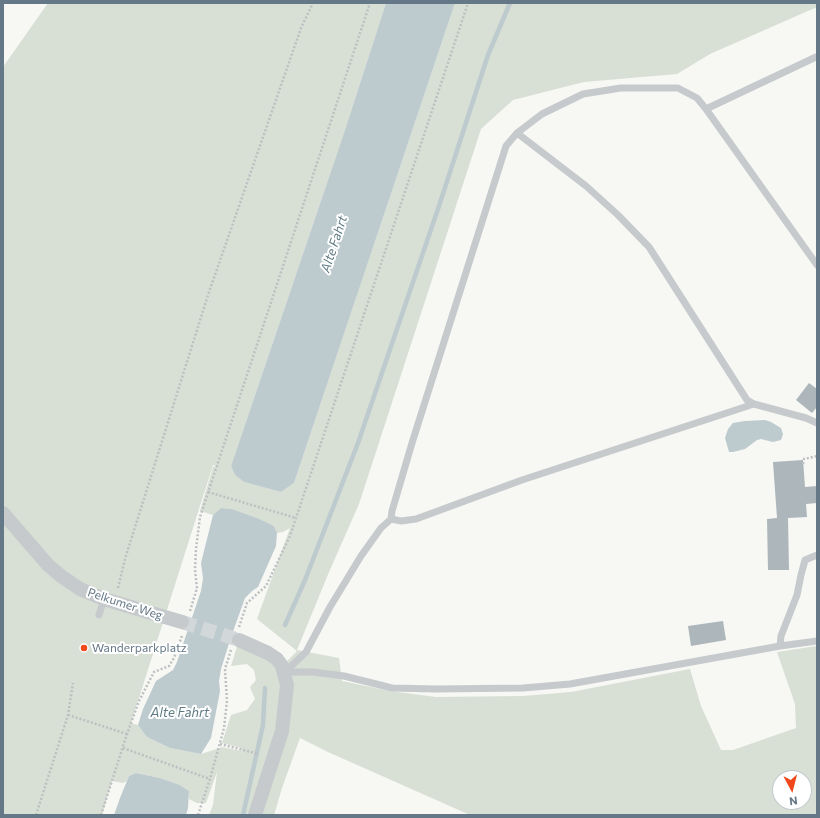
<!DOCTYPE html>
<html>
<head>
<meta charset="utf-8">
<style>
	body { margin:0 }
	#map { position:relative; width:820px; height:818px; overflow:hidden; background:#f7f7f4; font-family:Commissioner,sans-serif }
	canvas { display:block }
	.frame { position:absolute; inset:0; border:4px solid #647887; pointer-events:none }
	.north { position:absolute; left:772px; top:770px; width:40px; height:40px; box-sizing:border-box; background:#fff; border:1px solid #c1c9cf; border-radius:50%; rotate:173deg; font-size:11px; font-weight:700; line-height:16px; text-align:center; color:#647887 }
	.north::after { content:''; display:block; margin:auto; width:14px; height:18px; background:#f0471b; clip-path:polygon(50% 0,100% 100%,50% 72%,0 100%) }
</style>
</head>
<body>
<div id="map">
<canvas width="820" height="818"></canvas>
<div class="frame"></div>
<div class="north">N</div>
</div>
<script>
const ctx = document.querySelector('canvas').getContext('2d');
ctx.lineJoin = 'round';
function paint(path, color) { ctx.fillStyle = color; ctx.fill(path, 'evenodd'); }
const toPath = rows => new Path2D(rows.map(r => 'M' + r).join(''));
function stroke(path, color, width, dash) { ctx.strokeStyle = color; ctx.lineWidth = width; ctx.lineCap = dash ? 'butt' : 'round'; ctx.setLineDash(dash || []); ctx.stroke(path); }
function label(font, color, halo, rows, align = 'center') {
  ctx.font = font + ' Commissioner,sans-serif'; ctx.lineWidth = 4; ctx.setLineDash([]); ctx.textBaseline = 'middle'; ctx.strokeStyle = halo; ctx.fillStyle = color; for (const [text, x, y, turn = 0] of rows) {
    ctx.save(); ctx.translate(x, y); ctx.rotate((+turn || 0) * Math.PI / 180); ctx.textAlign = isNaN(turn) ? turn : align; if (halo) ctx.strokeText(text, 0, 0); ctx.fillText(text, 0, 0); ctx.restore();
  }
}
paint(toPath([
	[48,3,386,3,344,133,231,466,235,475,244,482,281,492,294,483,455,3,817,3,817,7,710,54,677,74,584,82,513,100,481,129,359,504,329,572,297,650,339,658,342,681,390,691,436,697,523,696,571,692,690,669,701,706,721,750,733,750,796,728,795,704,777,652,817,646,817,815,470,815,328,752,300,738,282,788,274,815,256,815,284,731,289,684,283,665,297,651,257,619,290,528,283,532,277,533,274,526,232,509,221,508,213,515,200,511,213,467,217,466,213,465,131,723,138,725,147,737,170,748,201,754,220,748,221,747,242,751,241,748,222,743,231,715,247,710,255,699,250,687,256,680,254,670,247,664,231,666,239,640,276,660,282,666,286,685,281,730,254,815,209,815,213,805,217,772,206,803,197,803,189,799,189,791,180,785,160,778,136,773,129,776,127,781,123,783,112,781,102,815,3,815,3,67],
	[780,778,804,778,804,802,780,802]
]), '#d8dfd4');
paint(toPath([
	[386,3,455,3,294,483,281,492,244,482,235,475,231,466,344,133],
	[765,420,771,422,781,428,783,434,781,440,773,442,761,439,757,440,745,449,733,452,729,452,725,438,728,429,733,423,745,421],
	[221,508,232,509,259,519,274,526,277,533,276,546,265,571,258,587,252,591,245,598,231,637,221,669,219,681,220,691,211,738,201,754,170,748,147,737,138,725,143,709,156,681,173,670,177,662,201,591,203,578,201,563,213,515],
	[136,773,160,778,180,785,189,791,188,808,186,815,114,815,120,798,129,776]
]), '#bdcace');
stroke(toPath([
	[285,625,305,580,358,443,439,206,488,55,510,3],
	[243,815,263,725,265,688]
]), '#bdcace', 4.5);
paint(toPath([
	[809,383,817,389,817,407,812,413,796,400],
	[803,460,805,487,817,486,817,503,806,504,807,517,788,518,789,570,768,570,767,519,777,518,773,462],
	[723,621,726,640,691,646,688,626]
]), '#adb6bb');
stroke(toPath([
	[182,622,239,640]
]), '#d2d7d9', 14, [14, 7]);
stroke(toPath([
	[803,464,804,459,817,456],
	[208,492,296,518],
	[118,588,125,559,208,295,301,28,313,3],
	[190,611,197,588,195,570,196,549,200,517,370,3],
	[239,627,247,603,266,586,290,536,468,3],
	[68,715,127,734],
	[220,744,259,754],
	[123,748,210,779],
	[36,815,68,715,73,683],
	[101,815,127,734,139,701,154,672,169,666,174,658,182,636],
	[198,815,210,779,224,728,227,701,225,669,231,650]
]), '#bdc0c2', 2.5, [2, 2]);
stroke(toPath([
	[706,109,816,57],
	[517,133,586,186,618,215,649,247,747,400,754,404,806,418,817,423],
	[391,519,401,521,416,519,522,480,754,404],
	[99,615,104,599],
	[780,646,781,636,797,595,801,575,805,560,817,555],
	[285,672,306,652,330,607,361,556,381,528,391,519,392,511,412,443,506,146,517,133,542,114,583,94,621,88,678,88,697,98,706,109,817,265],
	[285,672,313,672,344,676,392,688,436,689,523,688,570,684,780,646,817,641]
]), '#c6cacd', 7);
stroke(toPath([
	[3,513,48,565,61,576,80,589,104,599,182,622],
	[239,640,268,653,277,659,282,666,287,685,282,731,255,815]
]), '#c6cacd', 14);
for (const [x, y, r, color] of [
	[84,648,4,"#f0471b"]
]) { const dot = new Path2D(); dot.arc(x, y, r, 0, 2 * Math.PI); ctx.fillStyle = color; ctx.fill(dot); stroke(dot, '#fff', 1.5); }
label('12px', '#647887', '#fff', [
	["Pelkumer Weg",125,604,18]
]);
label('12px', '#647887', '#fff', [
	["Wanderparkplatz",92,648]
], 'left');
label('italic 13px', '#5f7b83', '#fff', [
	["Alte Fahrt",334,244,-72],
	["Alte Fahrt",180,713]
]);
</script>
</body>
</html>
